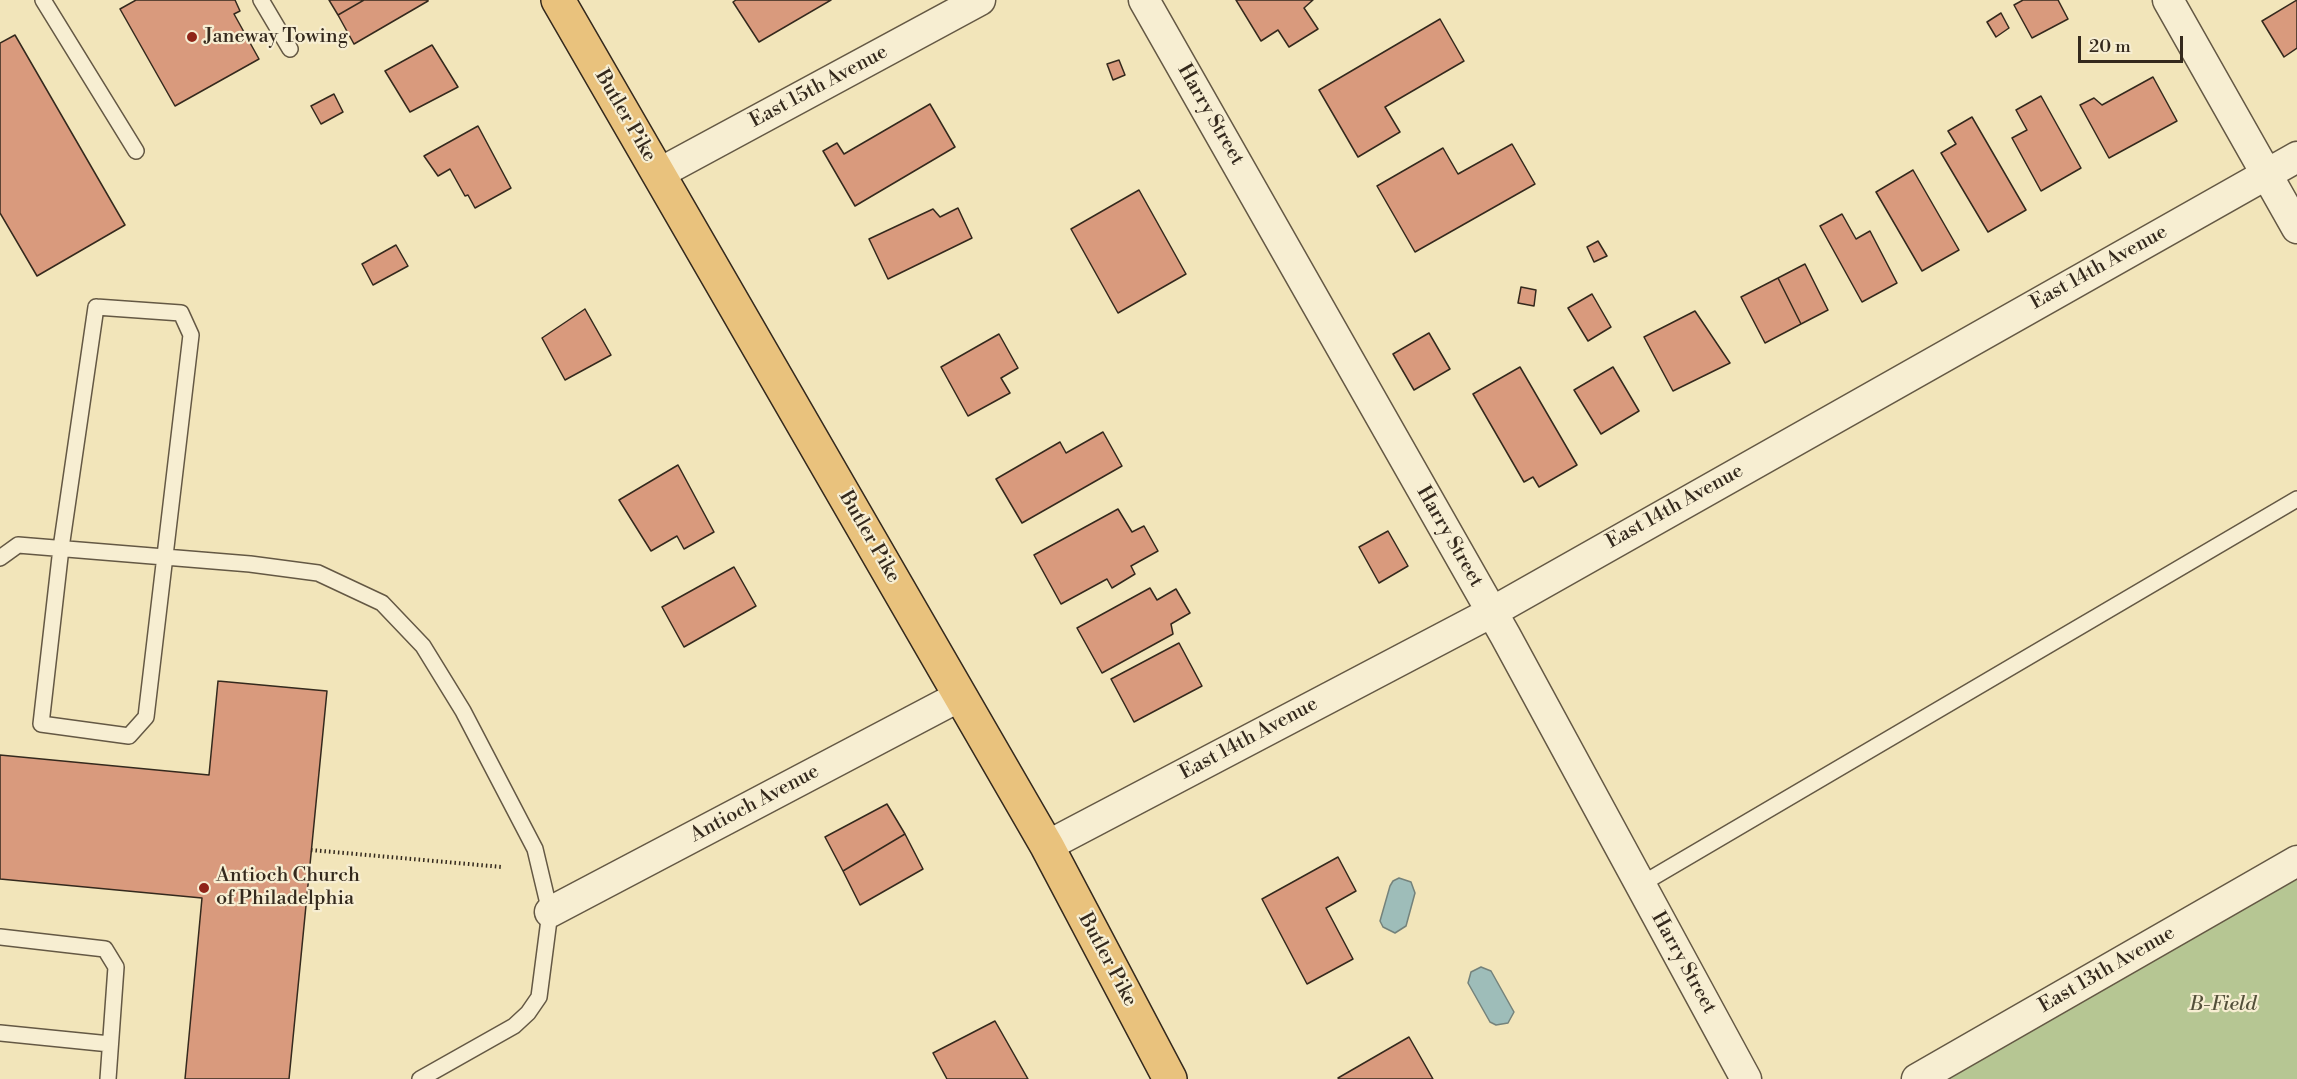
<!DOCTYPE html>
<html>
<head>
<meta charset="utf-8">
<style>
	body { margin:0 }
	#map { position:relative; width:2297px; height:1079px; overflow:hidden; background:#f2e5ba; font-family:"Libre Bodoni",serif }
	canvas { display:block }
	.scale { position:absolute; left:2078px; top:36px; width:105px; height:27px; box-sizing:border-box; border:3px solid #34291d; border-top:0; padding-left:8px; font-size:18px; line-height:21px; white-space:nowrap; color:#34291d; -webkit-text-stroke:4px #f7eed2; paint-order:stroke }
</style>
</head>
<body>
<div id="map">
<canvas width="2297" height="1079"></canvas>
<div class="scale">20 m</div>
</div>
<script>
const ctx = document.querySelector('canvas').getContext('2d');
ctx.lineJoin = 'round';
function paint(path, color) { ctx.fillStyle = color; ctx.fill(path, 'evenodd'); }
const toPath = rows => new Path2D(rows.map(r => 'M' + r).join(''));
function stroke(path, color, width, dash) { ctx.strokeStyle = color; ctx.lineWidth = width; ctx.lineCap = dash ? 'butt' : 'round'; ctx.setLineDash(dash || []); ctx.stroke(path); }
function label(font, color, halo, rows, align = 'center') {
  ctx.font = font + ' "Libre Bodoni",serif'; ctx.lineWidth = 4.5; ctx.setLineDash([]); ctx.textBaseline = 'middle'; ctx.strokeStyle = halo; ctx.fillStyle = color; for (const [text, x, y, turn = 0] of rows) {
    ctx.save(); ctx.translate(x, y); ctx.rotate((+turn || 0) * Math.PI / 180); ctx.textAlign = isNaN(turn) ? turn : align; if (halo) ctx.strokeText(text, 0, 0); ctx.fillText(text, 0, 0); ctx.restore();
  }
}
paint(toPath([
	[2297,879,2297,1079,1938,1079]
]), '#b6c693');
const water = toPath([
	[1399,878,1411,882,1415,893,1406,926,1395,933,1383,927,1380,921,1390,886,1393,881,1399,878],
	[1481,967,1491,971,1514,1012,1508,1023,1496,1025,1490,1022,1468,983,1471,972,1481,967]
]);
paint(water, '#9ebdb9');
stroke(water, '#74827b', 1.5);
const building = toPath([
	[136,0,235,0,240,11,234,14,259,59,175,106,120,9,136,0],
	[329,0,364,0,338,15,329,0],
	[364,0,428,0,428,1,354,44,338,15,364,0],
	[736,0,831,0,759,42,733,2,736,0],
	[1236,0,1313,0,1304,8,1318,29,1289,47,1278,30,1261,41,1236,0],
	[2023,0,2058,0,2068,19,2032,38,2014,5,2023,0],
	[2297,0,2297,48,2284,57,2262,21,2297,0],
	[2001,13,2009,28,1996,37,1987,22,2001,13],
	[1440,19,1464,61,1385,107,1400,132,1358,157,1319,90,1440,19],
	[15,35,125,225,37,276,0,213,0,43,15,35],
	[432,45,458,87,410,112,385,71,432,45],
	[1119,60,1125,75,1113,80,1107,64,1119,60],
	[2153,77,2177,121,2109,158,2080,105,2094,98,2102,105,2153,77],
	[334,94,343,112,321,124,311,106,334,94],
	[2041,96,2081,168,2041,191,2012,138,2027,130,2016,110,2041,96],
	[930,104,955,147,855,206,823,151,837,143,844,154,930,104],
	[1972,117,2026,210,1988,232,1941,153,1956,144,1948,131,1972,117],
	[478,126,511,188,475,208,468,195,465,196,450,169,438,176,424,156,478,126],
	[1512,144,1535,184,1415,252,1377,186,1443,148,1458,174,1512,144],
	[1913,170,1959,250,1922,271,1876,192,1913,170],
	[1139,190,1186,274,1118,313,1071,229,1139,190],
	[958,208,972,238,888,279,869,239,933,209,940,217,958,208],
	[1842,214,1856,239,1870,231,1897,283,1862,302,1820,226,1842,214],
	[1598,241,1607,256,1594,262,1587,247,1598,241],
	[396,245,408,266,373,285,362,264,396,245],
	[1805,264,1828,310,1801,324,1778,278,1805,264],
	[1778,278,1801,324,1765,343,1741,297,1778,278],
	[1521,287,1536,290,1534,306,1518,303,1521,287],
	[1592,294,1611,327,1588,341,1568,308,1592,294],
	[585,309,611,355,565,380,542,338,585,309],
	[1695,311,1730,363,1673,391,1644,337,1695,311],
	[1429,333,1450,369,1414,390,1393,354,1429,333],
	[999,334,1018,368,1001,378,1010,393,968,416,941,367,999,334],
	[1520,367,1577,465,1539,487,1533,477,1524,482,1473,394,1520,367],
	[1613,367,1639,411,1601,434,1574,390,1613,367],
	[1103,432,1122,466,1022,523,996,479,1060,442,1066,453,1103,432],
	[678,465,714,532,684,549,677,536,651,551,619,500,678,465],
	[1118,509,1132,532,1144,526,1158,551,1131,566,1135,574,1112,588,1107,579,1061,604,1034,555,1118,509],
	[1388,531,1408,566,1379,583,1359,547,1388,531],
	[734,567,756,606,684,647,662,607,734,567],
	[1150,588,1157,600,1176,589,1190,613,1171,624,1173,634,1102,673,1077,628,1150,588],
	[1179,643,1202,686,1134,722,1111,679,1179,643],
	[218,681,327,691,289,1079,185,1079,202,898,0,879,0,755,209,775,218,681],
	[887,804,905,834,843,871,825,837,887,804],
	[905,834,923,869,860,905,843,871,905,834],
	[1338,857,1356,891,1326,908,1353,959,1307,984,1262,899,1338,857],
	[995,1021,1028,1079,947,1079,933,1053,995,1021],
	[1409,1037,1433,1079,1339,1079,1338,1078,1409,1037]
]);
paint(building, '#d99a7d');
stroke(building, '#34291d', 1.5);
const lane = toPath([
	[43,0,136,151],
	[261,0,290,49],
	[96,307,181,313,191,335,146,717,129,736,41,724,61,548,96,307],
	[0,558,18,545,250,564,318,573,382,603,423,646,463,711,535,849,550,912,539,997,528,1013,514,1026,420,1079],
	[1640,885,2297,499],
	[0,937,105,949,116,967,108,1079],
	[0,1033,110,1044]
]);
const street = toPath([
	[1144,0,1505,635,1746,1079],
	[2168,0,2297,228],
	[658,174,980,0],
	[1047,846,1492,612,2297,157],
	[550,912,960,696],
	[1917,1079,2297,861]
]);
const primary = toPath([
	[558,0,1047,846,1170,1079]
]);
stroke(lane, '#645844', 18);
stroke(street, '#645844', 33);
stroke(primary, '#34291d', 36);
stroke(toPath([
	[311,850,502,867]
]), '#34291d', 4, [1.5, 3]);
stroke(lane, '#f7eed2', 15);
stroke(street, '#f7eed2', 30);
stroke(primary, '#e9c27d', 33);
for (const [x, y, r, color] of [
	[192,37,6,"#8f2418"],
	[204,888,6,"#8f2418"]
]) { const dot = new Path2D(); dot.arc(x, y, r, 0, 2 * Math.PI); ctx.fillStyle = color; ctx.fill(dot); stroke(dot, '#f7eed2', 2); }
label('20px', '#34291d', '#f7eed2', [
	["Janeway Towing",204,37],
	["Antioch Church",216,876],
	["of Philadelphia",216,899]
], 'left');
label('20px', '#34291d', '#f7eed2', [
	["East 15th Avenue",819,87,-28],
	["Harry Street",1210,115,60],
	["Butler Pike",625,116,60],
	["East 14th Avenue",2099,268,-29],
	["East 14th Avenue",1675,507,-29],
	["Butler Pike",869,537,60],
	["Harry Street",1449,537,60],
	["East 14th Avenue",1249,739,-28],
	["Antioch Avenue",755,804,-28],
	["Butler Pike",1107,960,62],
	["Harry Street",1683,963,61],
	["East 13th Avenue",2107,970,-30]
]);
label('italic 20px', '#54503a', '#f7eed2', [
	["B-Field",2223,1005]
]);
</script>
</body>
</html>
